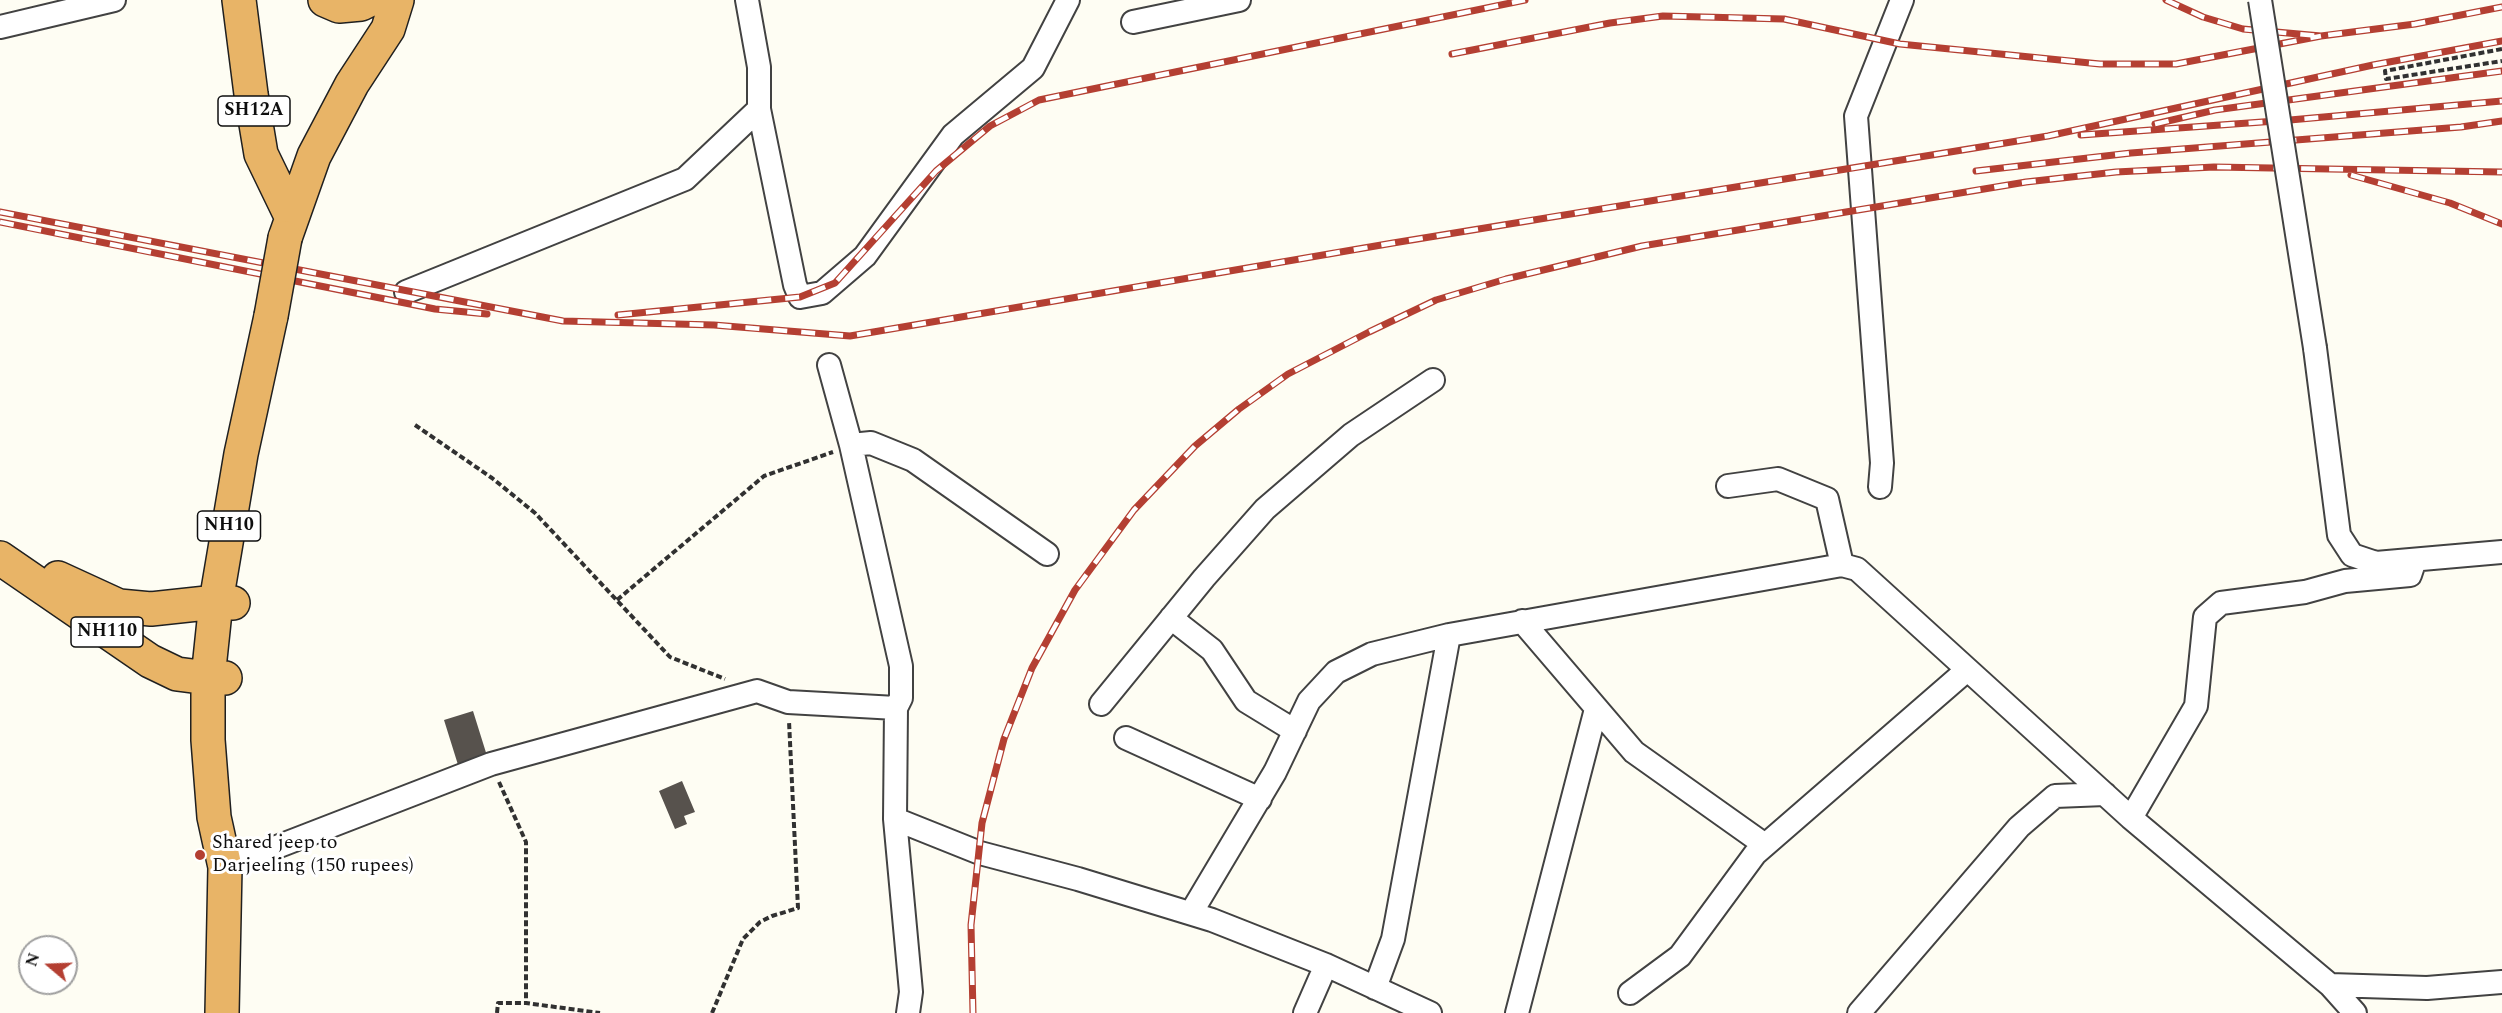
<!DOCTYPE html>
<html>
<head>
<meta charset="utf-8">
<style>
	body { margin:0 }
	#map { position:relative; width:2502px; height:1013px; overflow:hidden; background:#fefdf3; font-family:Spectral,serif }
	canvas { display:block }
	.north { position:absolute; left:18px; top:935px; width:60px; height:60px; box-sizing:border-box; background:#fff; border:2px solid #9f9f9f; border-radius:50%; rotate:289deg; font-size:16px; font-weight:700; line-height:24px; text-align:center; color:#0f0f0f }
	.north::after { content:''; display:block; margin:auto; width:21px; height:27px; background:#b43f32; clip-path:polygon(50% 0,100% 100%,50% 72%,0 100%) }
</style>
</head>
<body>
<div id="map">
<canvas width="2502" height="1013"></canvas>
<div class="north">N</div>
</div>
<script>
const ctx = document.querySelector('canvas').getContext('2d');
ctx.lineJoin = 'round';
function paint(path, color) { ctx.fillStyle = color; ctx.fill(path, 'evenodd'); }
const toPath = rows => new Path2D(rows.map(r => 'M' + r).join(''));
function stroke(path, color, width, dash) { ctx.strokeStyle = color; ctx.lineWidth = width; ctx.lineCap = dash ? 'butt' : 'round'; ctx.setLineDash(dash || []); ctx.stroke(path); }
function label(font, color, halo, rows, align = 'center') {
  ctx.font = font + ' Spectral,serif'; ctx.lineWidth = 6; ctx.setLineDash([]); ctx.textBaseline = 'middle'; ctx.strokeStyle = halo; ctx.fillStyle = color; for (const [text, x, y, turn = 0] of rows) {
    ctx.save(); ctx.translate(x, y); ctx.rotate((+turn || 0) * Math.PI / 180); ctx.textAlign = isNaN(turn) ? turn : align; if (halo) ctx.strokeText(text, 0, 0); ctx.fillText(text, 0, 0); ctx.restore();
  }
}
paint(toPath([
	[473,711,488,759,459,768,444,720],
	[682,781,695,812,684,816,687,824,675,829,659,791]
]), '#57524d');
const minor = toPath([
	[747,0,759,67,759,109,795,285,800,297,822,293,865,256,953,135,1033,68,1068,0],
	[1133,22,1239,0],
	[0,27,114,0],
	[406,292,685,179,759,109],
	[2315,348,2339,535,2352,555,2376,563,2502,552],
	[829,365,851,445,901,666,901,698,896,708,895,819,911,992,908,1013],
	[851,445,871,443,913,460,1047,554],
	[1728,486,1778,479,1827,499,1842,565],
	[1880,487,1882,463,1856,116,1902,0],
	[1171,618,1212,650,1246,701,1295,731],
	[1522,621,1634,752,1765,845],
	[1101,704,1204,578,1265,509,1351,435,1433,380],
	[1126,738,1260,799],
	[2131,818,2196,706,2205,617,2221,603,2305,592,2345,581,2410,575,2415,560],
	[895,819,980,853,1078,879,1212,920,1326,965,1430,1013],
	[225,867,491,764,757,691,788,702,896,708],
	[1191,913,1275,772,1309,701,1336,672,1372,654,1449,635,1842,565,1857,569,2131,818,2330,985,2355,1013],
	[2330,985,2427,988,2502,982],
	[1375,988,1393,939,1449,635],
	[1630,993,1680,956,1755,854,1967,670],
	[1305,1013,1326,965],
	[1517,1013,1596,709],
	[1859,1013,2019,827,2055,796,2105,794]
]);
const highway = toPath([
	[239,0,251,94,261,154,291,216],
	[325,0,339,6,361,4,369,0],
	[285,238,314,156,352,84,388,29,397,0],
	[0,558,150,661,177,674,208,678,225,678],
	[58,578,119,606,151,609,216,602,233,603],
	[222,1013,225,867,214,817,208,740,208,678,216,602,241,454,271,316]
]);
stroke(minor, '#424242', 26);
stroke(highway, '#202020', 36);
stroke(toPath([
	[2502,49,2385,71,2386,79,2502,61],
	[415,425,492,478,535,513,670,657,725,679],
	[617,600,764,476,833,452],
	[499,782,526,842,526,1003],
	[497,1013,498,1003,526,1003,600,1013],
	[712,1013,743,939,760,922,772,916,798,908,789,721]
]), '#313131', 4, [6, 3]);
stroke(minor, '#fff', 22);
stroke(highway, '#e8b467', 33);
const rail = toPath([
	[2166,0,2203,17,2243,29,2321,36,2415,24,2502,7],
	[1452,54,1610,23,1663,16,1784,19,1900,44,2100,64,2176,64,2321,36],
	[2155,124,2215,110,2502,71],
	[2081,135,2290,120,2502,101],
	[1976,171,2131,153,2461,127,2502,121],
	[2351,175,2450,203,2502,224],
	[0,212,563,321,714,325,850,336,1393,243,2048,136,2373,65,2502,41],
	[0,222,435,309,487,314],
	[618,315,800,297,835,283,936,171,990,126,1039,100,1525,0],
	[973,1013,971,925,982,823,1004,739,1032,668,1075,590,1134,510,1195,446,1239,409,1288,374,1369,332,1436,300,1506,279,1642,246,2026,182,2116,172,2214,167,2502,172]
]);
stroke(rail, '#b43f32', 7);
stroke(rail, '#fff', 4.5, [14]);
const minorBridge = toPath([
	[2260,0,2315,348]
]);
const highwayBridge = toPath([
	[271,316,285,238]
]);
stroke(minorBridge, '#424242', 26, []);
stroke(highwayBridge, '#202020', 36, []);
stroke(minorBridge, '#fff', 22);
stroke(highwayBridge, '#e8b467', 33);
for (const [x, y, r, color] of [
	[200,855,6,"#b43f32"]
]) { const dot = new Path2D(); dot.arc(x, y, r, 0, 2 * Math.PI); ctx.fillStyle = color; ctx.fill(dot); stroke(dot, '#fff', 2); }
for (const [x, y, w] of [
	[254,111,72],
	[229,526,63],
	[107,632,72]
]) { const box = new Path2D(); box.roundRect(x - w / 2, y - 15, w, 30, 4.5); ctx.fillStyle = '#fff'; ctx.fill(box); stroke(box, '#0f0f0f', 1.5); }
label('bold 18px', '#0f0f0f', null, [
	["SH12A",254,111],
	["NH10",229,526],
	["NH110",107,632]
]);
label('20px', '#0f0f0f', '#fff', [
	["Shared jeep to",212,844],
	["Darjeeling (150 rupees)",212,867]
], 'left');
</script>
</body>
</html>
